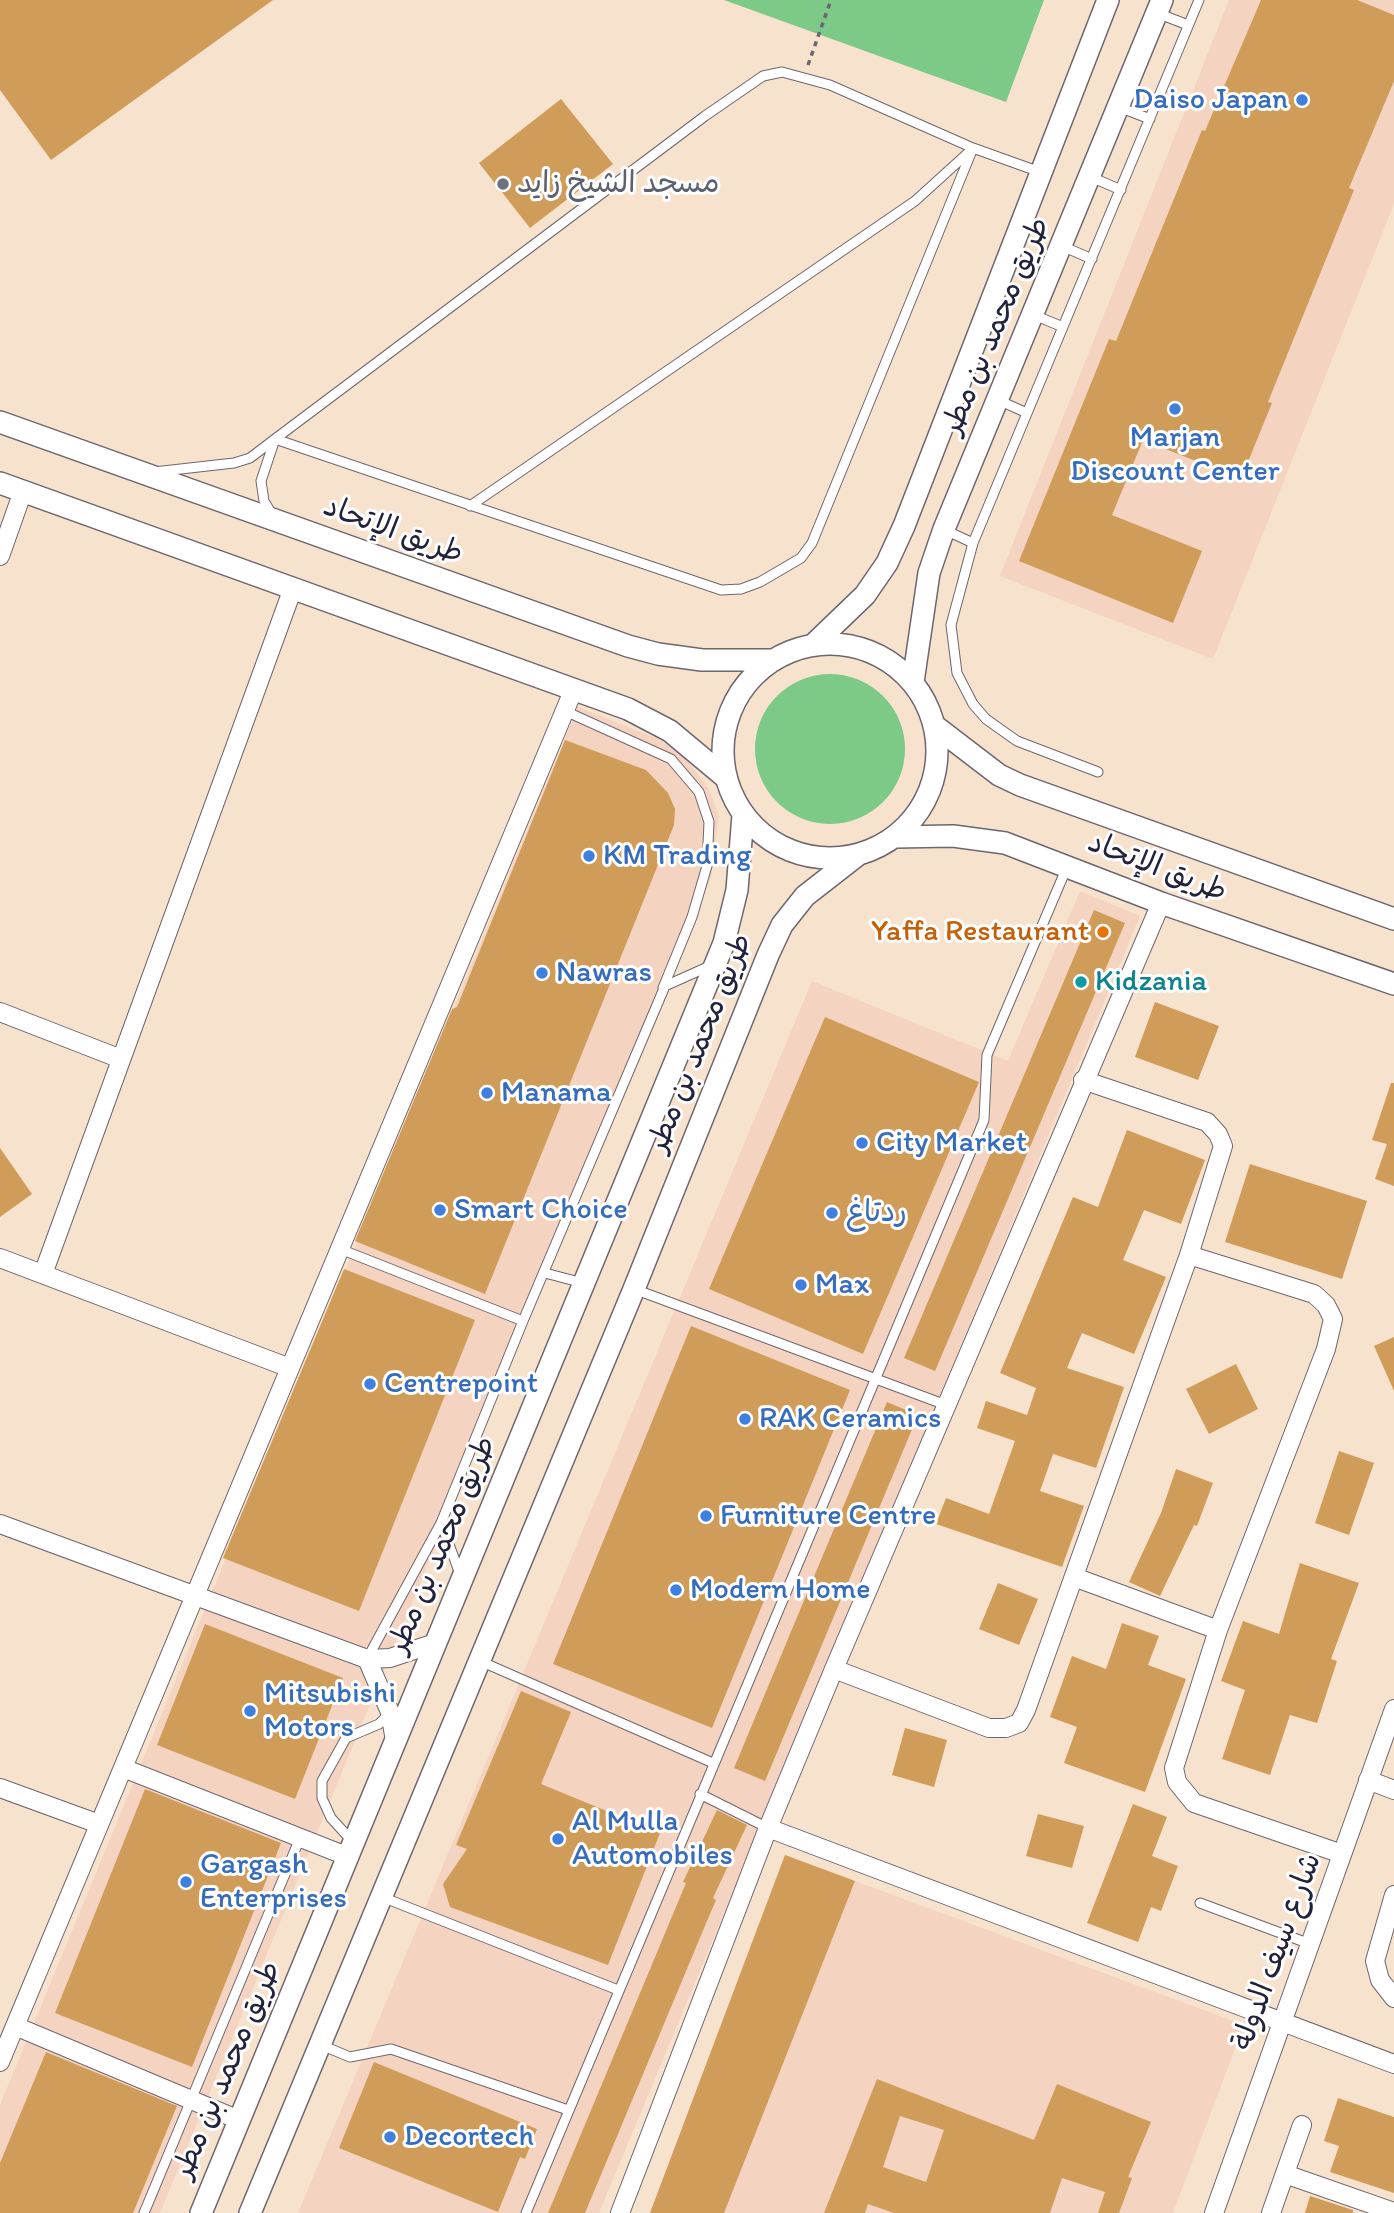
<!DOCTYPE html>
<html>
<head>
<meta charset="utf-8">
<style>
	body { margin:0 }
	canvas { display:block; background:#f7e3cd }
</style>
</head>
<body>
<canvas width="1394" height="2213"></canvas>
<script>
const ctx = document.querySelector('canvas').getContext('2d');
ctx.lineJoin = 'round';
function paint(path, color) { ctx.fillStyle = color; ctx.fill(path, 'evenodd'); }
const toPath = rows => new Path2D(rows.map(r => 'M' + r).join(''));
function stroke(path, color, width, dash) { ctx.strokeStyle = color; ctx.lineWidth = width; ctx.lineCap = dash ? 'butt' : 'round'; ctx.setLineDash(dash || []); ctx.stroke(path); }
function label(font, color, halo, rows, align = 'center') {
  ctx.font = font + ' Itim,"Playpen Sans Arabic",sans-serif'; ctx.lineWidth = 6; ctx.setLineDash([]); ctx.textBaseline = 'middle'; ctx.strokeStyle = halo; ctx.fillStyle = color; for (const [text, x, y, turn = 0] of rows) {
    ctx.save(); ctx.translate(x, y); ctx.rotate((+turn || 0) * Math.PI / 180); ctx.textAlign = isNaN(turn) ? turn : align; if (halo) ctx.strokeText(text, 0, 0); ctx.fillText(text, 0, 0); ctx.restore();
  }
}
paint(toPath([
	[1229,0,1394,0,1394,204,1213,659,1000,576],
	[578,707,658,739,685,758,709,789,719,816,711,878,160,2213,0,2213,0,2105],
	[1080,891,1140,916,599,2213,298,2213,812,981,1008,1061],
	[785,1855,1244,2025,1173,2213,650,2213]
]), '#f4d3c0');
paint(toPath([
	[724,0,1044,0,1006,102],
	'755 749a75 75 0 1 1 150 0a75 75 0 1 1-150 0Z'
]), '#7cc988');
paint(toPath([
	[0,0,273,0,51,160,0,90],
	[1261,0,1357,0,1394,15,1394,81,1349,188,1354,190,1268,402,1272,403,1241,479,1143,440,1112,515,1202,551,1173,623,1019,561,1109,339,1116,341,1202,130,1205,131],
	[561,99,613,164,530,228,479,163],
	[565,740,646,770,668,793,675,809,674,825,485,1294,355,1241,452,1009,457,1007],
	[1094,910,1125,923,935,1371,904,1358],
	[1155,1002,1219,1026,1198,1080,1135,1057],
	[825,1017,979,1082,863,1354,709,1289],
	[1391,1083,1394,1083,1394,1186,1375,1179,1387,1144,1372,1140],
	[1127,1130,1205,1160,1181,1224,1144,1210,1123,1260,1166,1277,1134,1354,1082,1333,1067,1368,1124,1387,1096,1468,1053,1454,1040,1491,1084,1506,1062,1567,936,1524,946,1498,989,1514,1015,1441,977,1428,986,1401,1027,1415,1036,1388,1000,1373,1073,1197,1098,1207],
	[0,1148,32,1194,0,1217],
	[1250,1164,1367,1201,1342,1279,1225,1242],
	[344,1269,475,1320,359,1611,223,1558],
	[691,1326,850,1390,712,1728,553,1664],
	[1394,1337,1394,1391,1374,1346],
	[1236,1364,1258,1409,1209,1434,1186,1389],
	[887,1402,918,1415,765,1781,734,1768],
	[1339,1451,1374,1463,1349,1535,1315,1523],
	[1176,1469,1213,1483,1197,1526,1194,1525,1160,1596,1129,1582,1161,1513],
	[1300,1563,1359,1583,1331,1659,1337,1661,1317,1723,1290,1715,1270,1775,1222,1759,1245,1690,1221,1681,1243,1621,1279,1634],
	[998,1583,1038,1599,1019,1645,979,1629],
	[1122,1623,1159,1636,1148,1665,1186,1679,1145,1792,1064,1763,1077,1727,1050,1717,1072,1656,1106,1669],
	[205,1624,343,1678,295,1799,157,1745],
	[521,1691,571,1712,541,1784,660,1833,608,1965,450,1907,443,1884,467,1849,456,1845],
	[905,1728,947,1740,934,1787,892,1775],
	[145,1789,281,1843,192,2067,55,2013],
	[1133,1804,1167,1817,1152,1856,1178,1866,1161,1911,1151,1907,1138,1942,1087,1923],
	[717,1810,747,1825,713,1898,716,1900,707,1921,585,2213,548,2213,686,1883,683,1882],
	[1038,1814,1084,1826,1072,1868,1026,1856],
	[785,1855,855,1881,724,2213,650,2213],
	[46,2052,177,2106,133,2213,0,2213,0,2163],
	[374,2062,537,2129,525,2159,520,2157,498,2212,339,2148],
	[877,2079,1034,2140,1057,2084,1151,2122,1128,2177,1132,2178,1119,2213,1098,2213,1105,2192,1062,2178,1050,2213,894,2213,868,2204,865,2213,824,2213],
	[900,2116,944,2130,926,2182,883,2167],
	[1338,2098,1394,2117,1394,2193,1330,2172,1339,2146,1324,2141],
	[1310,2196,1353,2210,1353,2213,1305,2213]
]), '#d09c59');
const service = toPath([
	[1157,13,1188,25],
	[1119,107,1150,119],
	[1091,177,1121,190],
	[1062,246,1092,259],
	[1034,315,1063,327],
	[998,400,1027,413],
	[275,439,721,590,741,589,760,582,801,558,812,543,973,148],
	[275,439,705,116,763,76,782,72,830,85,973,148,1040,172],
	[154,472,234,463,250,458,275,439,261,481,264,501,273,516],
	[470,506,915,201,969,152],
	[945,530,973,543],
	[565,711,671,759,699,792,709,822,707,866,692,917,663,988],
	[1098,772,1017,741,986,719,973,704,957,673,951,625,973,543,1199,0],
	[340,1249,523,1321],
	[545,1273,583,1283],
	[634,1289,946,1405],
	[441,1523,460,1574],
	[367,1659,441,1523,523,1321,665,986,712,965],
	[480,1661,713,1763],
	[700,1794,768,1828],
	[353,1842,331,1818,322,1798,322,1781,346,1738,379,1724,389,1714],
	[382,1897,618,1990],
	[1200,1903,1310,1944],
	[321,2045,350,2057,391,2049,568,2110],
	[144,2213,300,1838],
	[526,2213,984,1120,987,1055,1067,867]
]);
const minor = toPath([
	[0,556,23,491],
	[0,1012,121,1059],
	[1189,1255,1314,1294,1326,1305,1333,1319,1326,1349,1218,1630,1174,1768,1177,1782,1194,1803,1342,1854],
	[0,1258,290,1368],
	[43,1274,293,588],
	[0,1524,367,1659,390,1658,435,1643],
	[1074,1577,1218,1630],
	[367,1659,390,1712,395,1741],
	[834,1669,989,1728,1006,1728,1019,1723,1026,1710,1189,1255,1223,1146,1218,1134,1207,1122,1083,1080],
	[123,1768,349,1857],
	[1368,1780,1394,1790],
	[0,1788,99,1824],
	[768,1828,1394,2064],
	[1394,1895,1375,1961,1380,1980,1394,1998],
	[15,2026,239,2120],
	[0,2062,573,691],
	[1285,2174,1394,2212],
	[620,2213,768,1828,834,1669,1161,903],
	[1214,2213,1394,1709],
	[1271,2213,1302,2125]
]);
const tertiary = toPath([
	[0,422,628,646,658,654,702,660,774,660],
	[0,483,628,709,670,731,725,777],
	'723 751a107 107 0 1 1 214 0a107 107 0 1 1-214 0Z',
	[813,645,865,595,887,563,904,526,1108,0],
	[913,682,929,573,944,529,1162,0],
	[935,726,999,775,1020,785,1394,919],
	[895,837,953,836,1005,843,1161,903,1394,984],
	[201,2213,724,943,737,890,743,815],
	[250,2213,634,1289,768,955,782,925,805,896,859,854]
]);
stroke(service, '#6d666e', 11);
stroke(minor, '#6d666e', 20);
stroke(tertiary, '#6d666e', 24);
stroke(toPath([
	[808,65,831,0]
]), '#6d666e', 3.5, [5, 5]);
stroke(service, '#fff', 9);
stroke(minor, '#fff', 18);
stroke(tertiary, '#fff', 21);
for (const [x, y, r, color] of [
	[1302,100,7,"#3f7fe0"],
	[503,184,7,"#6b7280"],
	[1175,409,7,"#3f7fe0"],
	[589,856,7,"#3f7fe0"],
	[1103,932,7,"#e8710a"],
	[542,973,7,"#3f7fe0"],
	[1081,982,7,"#0f9aa8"],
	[487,1093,7,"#3f7fe0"],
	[862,1143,7,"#3f7fe0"],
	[440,1210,7,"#3f7fe0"],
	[832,1213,7,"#3f7fe0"],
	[801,1285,7,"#3f7fe0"],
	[370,1384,7,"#3f7fe0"],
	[745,1419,7,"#3f7fe0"],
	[706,1516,7,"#3f7fe0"],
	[676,1590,7,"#3f7fe0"],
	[250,1711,7,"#3f7fe0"],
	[558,1839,7,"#3f7fe0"],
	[186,1882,7,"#3f7fe0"],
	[390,2137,7,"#3f7fe0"]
]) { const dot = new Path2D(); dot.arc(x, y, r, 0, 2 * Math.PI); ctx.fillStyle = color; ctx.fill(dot); stroke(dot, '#fff', 2.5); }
label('30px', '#366cbe', '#fff', [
	["Daiso Japan",1288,100,"right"],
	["Marjan",1175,438,"center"],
	["Discount Center",1175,472,"center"],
	["KM Trading",603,856],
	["Nawras",556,973],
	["Manama",501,1093],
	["City Market",876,1143],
	["Smart Choice",454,1210],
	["ردتاغ",846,1213],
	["Max",815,1285],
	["Centrepoint",384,1384],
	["RAK Ceramics",759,1419],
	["Furniture Centre",720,1516],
	["Modern Home",690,1590],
	["Mitsubishi",264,1694],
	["Motors",264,1728],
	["Al Mulla",572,1822],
	["Automobiles",572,1856],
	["Gargash",200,1865],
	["Enterprises",200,1899],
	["Decortech",404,2137]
], 'left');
label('30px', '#5b616d', '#fff', [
	["مسجد الشيخ زايد",517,184]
], 'left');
label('30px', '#22223b', '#fff', [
	["طريق محمد بن مطر",997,326,-67],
	["طريق اﻹتحاد",393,531,20],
	["طريق اﻹتحاد",1157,868,21],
	["طريق محمد بن مطر",701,1043,-68],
	["طريق محمد بن مطر",443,1545,-67],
	["شارع سيف الدولة",1278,1952,-70],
	["طريق محمد بن مطر",228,2070,-67]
]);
label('30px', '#c56008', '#fff', [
	["Yaffa Restaurant",1089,932]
], 'right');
label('30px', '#0d838f', '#fff', [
	["Kidzania",1095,982]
], 'left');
</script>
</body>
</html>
